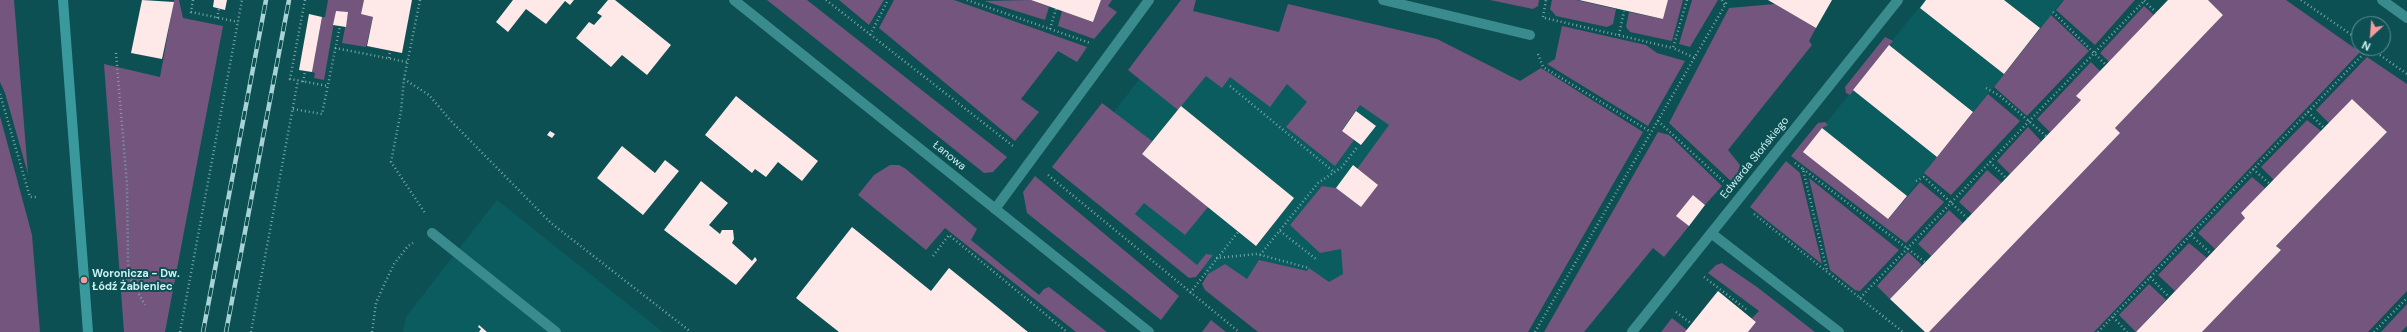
<!DOCTYPE html>
<html>
<head>
<meta charset="utf-8">
<style>
	body { margin:0 }
	#map { position:relative; width:2407px; height:332px; overflow:hidden; background:#0d5053; font-family:"DM Sans",sans-serif }
	canvas { display:block }
	.north { position:absolute; left:2351px; top:16px; width:40px; height:40px; box-sizing:border-box; background:#0d5053; border:1px solid #599093; border-radius:50%; rotate:206deg; font-size:11px; font-weight:700; line-height:16px; text-align:center; color:#cbf1f2 }
	.north::after { content:''; display:block; margin:auto; width:14px; height:18px; background:#f59b9c; clip-path:polygon(50% 0,100% 100%,50% 72%,0 100%) }
</style>
</head>
<body>
<div id="map">
<canvas width="2407" height="332"></canvas>
<div class="north">N</div>
</div>
<script>
const ctx = document.querySelector('canvas').getContext('2d');
ctx.lineJoin = 'round';
function paint(path, color) { ctx.fillStyle = color; ctx.fill(path, 'evenodd'); }
const toPath = rows => new Path2D(rows.map(r => 'M' + r).join(''));
function stroke(path, color, width, dash) { ctx.strokeStyle = color; ctx.lineWidth = width; ctx.lineCap = dash ? 'butt' : 'round'; ctx.setLineDash(dash || []); ctx.stroke(path); }
function label(font, color, halo, rows, align = 'center') {
  ctx.font = font + ' "DM Sans",sans-serif'; ctx.lineWidth = 4; ctx.setLineDash([]); ctx.textBaseline = 'middle'; ctx.strokeStyle = halo; ctx.fillStyle = color; for (const [text, x, y, turn = 0] of rows) {
    ctx.save(); ctx.translate(x, y); ctx.rotate((+turn || 0) * Math.PI / 180); ctx.textAlign = isNaN(turn) ? turn : align; if (halo) ctx.strokeText(text, 0, 0); ctx.fillText(text, 0, 0); ctx.restore();
  }
}
paint(toPath([
	[1925,0,2063,0,1888,219,1803,152],
	[1185,20,1587,176,1280,332,1073,165],
	[497,200,663,332,403,332,406,317]
]), '#0a5c5f');
paint(toPath([
	[0,0,14,0,28,174,5,93,0,82],
	[174,0,179,0,183,18,223,26,165,332,124,332,104,64,160,77],
	[328,0,364,0,361,14,373,17,366,47,342,43,348,13,336,11,324,80,314,78,315,73,312,72,322,17,325,17],
	[767,0,807,0,1007,157,993,172,984,173],
	[839,0,884,0,869,25],
	[894,0,954,0,1087,47,1077,62,1058,51,1021,99,1039,112,1015,141,879,28],
	[1031,0,1049,7,1045,20,984,1],
	[1101,0,1112,0,1108,6,1117,12,1094,39,1058,26,1062,11,1093,22],
	[1181,0,1196,0,1193,11,1279,32,1288,4,1437,39,1520,81,1541,68,1643,132,1528,332,1258,332,1205,290,1202,284,1208,274,1225,264,1247,279,1259,260,1307,271,1309,268,1329,282,1343,274,1341,249,1320,253,1290,225,1322,186,1336,188,1361,207,1357,169,1389,125,1360,105,1342,130,1354,140,1335,166,1286,127,1307,102,1287,84,1270,107,1230,77,1222,88,1206,76,1178,110,1128,70],
	[1490,0,1539,0,1538,6,1533,9],
	[1552,0,1576,0,1616,9,1613,24,1607,27,1556,16,1550,9],
	[1668,0,1683,0,1672,41,1630,32,1626,27,1629,12,1663,19],
	[1692,0,1718,0,1690,47,1679,44],
	[2064,0,2135,0,2095,45,2056,10],
	[2208,0,2286,0,2360,52,2094,332,1929,332,2119,133,2115,128,2223,15],
	[1775,4,1816,28,1809,41,1812,45,1728,150,1740,165,1734,184,1669,123,1729,8],
	[2144,6,2154,15,2109,62,2100,53],
	[2051,15,2089,51,2027,116,1994,87],
	[1562,26,1646,45,1657,53,1685,61,1648,126,1547,64,1555,59],
	[1885,37,1893,41,1850,95,1846,93,1845,87],
	[2367,57,2407,84,2407,291,2368,332,2202,332,2281,250,2276,246,2387,132,2352,99,2329,123,2316,110],
	[2091,62,2100,71,2081,100,2050,132,2037,119],
	[1988,94,2020,121,1951,195,1924,173],
	[1102,103,1152,141,1142,154,1208,207,1185,235,1144,203,1135,214,1197,265,1206,254,1213,255,1196,277,1189,278,1052,167],
	[0,116,32,235,40,332,0,332],
	[2307,120,2321,131,2274,180,2261,167],
	[1825,122,1828,125,1822,128,1804,152,1888,219,1920,182,1944,202,1906,243,1791,156,1818,123],
	[2028,127,2041,141,2010,174,1997,161],
	[1658,132,1669,135,1722,186,1705,205,1693,195,1689,226,1664,257,1653,248,1584,332,1544,332],
	[1786,161,1800,173,1822,264,1750,207],
	[890,165,899,165,906,169,977,229,971,240,1039,295,1044,289,1049,287,1107,332,1076,332,945,228,926,250,858,195,874,175],
	[1987,170,2002,183,1972,214,1959,202],
	[1035,176,1179,296,1161,320,1027,213,1023,192],
	[2252,177,2265,188,2245,218,2215,249,2198,233],
	[1809,178,1899,250,1860,291,1855,290,1830,270],
	[1949,210,1963,223,1931,256,1918,244],
	[2189,243,2207,258,2175,291,2158,275],
	[1908,252,1922,265,1890,299,1877,286],
	[1722,263,1757,287,1815,332,1748,332,1756,322,1752,318,1759,311,1708,273,1716,265],
	[2149,284,2166,300,2136,332,2119,315],
	[2407,304,2407,326,2401,332,2381,332],
	[1672,318,1687,330,1685,332,1661,332],
	[1211,320,1226,332,1202,332]
]), '#74557d');
paint(toPath([
	[142,0,174,2,162,59,131,53],
	[214,0,227,0,225,10,213,7],
	[364,0,412,0,402,53,367,46,373,17,361,14],
	[513,0,574,0,570,5,565,1,546,24,526,9,508,32,496,22],
	[608,0,615,0,671,45,647,75,622,55,611,67,576,38,589,22,594,25,602,16,597,13],
	[1031,0,1101,0,1093,22],
	[1579,0,1668,0,1663,19],
	[1768,0,1832,0,1816,28],
	[1926,0,2004,0,2040,28,2004,74,1920,8],
	[2168,0,2208,0,2223,15,2115,128,2120,133,1929,332,1925,332,1890,299,2081,100,2076,96],
	[336,11,348,12,346,27,333,25],
	[309,14,322,17,312,72,299,70],
	[1889,45,1973,112,1937,157,1853,90],
	[736,96,818,161,802,181,778,162,766,177,755,169,752,173,705,135],
	[2352,99,2387,132,2276,246,2281,250,2202,332,2136,332,2245,218,2241,213],
	[1181,106,1294,198,1256,246,1142,154],
	[1356,111,1376,126,1361,145,1342,131],
	[1822,128,1907,196,1888,219,1803,152],
	[550,131,555,134,552,138,547,135],
	[622,146,655,173,665,160,679,171,643,215,597,178],
	[1353,165,1378,185,1361,207,1336,188],
	[701,181,728,203,709,225,720,234,722,230,733,230,734,239,732,243,752,261,755,257,757,260,736,285,664,230],
	[1693,195,1705,205,1689,226,1676,216],
	[852,227,931,291,949,268,1028,332,839,332,796,298],
	[1718,291,1756,322,1748,332,1685,332],
	[479,325,487,332,479,332,481,329,478,327]
]), '#fee8e8');
stroke(toPath([
	[193,0,191,12,238,22],
	[305,0,290,79,328,86],
	[420,0,404,79,401,111,391,162,425,213],
	[826,0,1013,146],
	[967,0,1090,43],
	[1687,0,1673,48,1695,58],
	[1722,0,1725,5],
	[2301,0,2359,40],
	[2144,1,2156,12],
	[2053,12,2106,65],
	[1543,17,1546,0],
	[217,18,219,9],
	[1545,18,1673,48],
	[1050,29,1056,9],
	[870,35,888,0],
	[1619,35,1624,11],
	[335,48,407,62],
	[2370,48,2407,74],
	[116,53,127,185,128,263,129,276,145,305],
	[1538,54,1543,67,1651,132],
	[389,58,390,51],
	[404,79,429,95,451,121,551,223,691,332],
	[303,82,305,71],
	[1230,86,1334,172],
	[1986,88,2000,96,2046,136],
	[0,94,30,197,38,197],
	[293,109,322,114,340,26],
	[2308,112,2324,128],
	[1658,121,1724,182],
	[1990,162,2006,178],
	[1795,163,1803,169,1827,271],
	[1803,169,1925,262],
	[2253,169,2270,184],
	[1048,175,1239,332],
	[1916,181,1924,177,1967,218],
	[1754,214,1903,332],
	[1280,231,1316,259],
	[2191,235,2211,254],
	[1260,255,1318,183,1342,167,1358,146],
	[933,256,949,235,1067,332],
	[1216,258,1257,254,1309,268],
	[1704,277,1747,310],
	[2150,277,2169,297],
	[1190,293,1238,232],
	[1860,298,2145,0],
	[1676,312,1692,324],
	[2113,317,2127,332],
	[180,332,242,0],
	[251,332,298,80],
	[372,332,376,303,384,285,394,264,408,246,413,243],
	[1535,332,1728,0],
	[2098,332,2369,48],
	[2374,332,2407,298]
]), '#74a7a9', 2.5, [1, 3]);
stroke(toPath([
	[1383,0,1530,35],
	[2382,0,2407,18],
	[995,209,1149,0],
	[432,233,556,332],
	[1711,233,1839,332],
	[1632,332,1898,0]
]), '#3a8b8e', 10);
stroke(toPath([
	[734,0,1149,332]
]), '#3a8b8e', 10);
stroke(toPath([
	[63,0,88,332]
]), '#3a999d', 10);
const rail = toPath([
	[203,332,266,0],
	[226,332,289,0]
]);
stroke(rail, '#a7d3d4', 4.5);
stroke(rail, '#0d5053', 3, [9]);
for (const [x, y, r, color] of [
	[84,280,4,"#f59b9c"]
]) { const dot = new Path2D(); dot.arc(x, y, r, 0, 2 * Math.PI); ctx.fillStyle = color; ctx.fill(dot); stroke(dot, '#0d5053', 1.5); }
label('11px', '#cbf1f2', '#0d5053', [
	["Łanowa",949,156,39],
	["Edwarda Słońskiego",1755,158,-51]
]);
label('bold 11px', '#cbf1f2', '#0d5053', [
	["Woronicza - Dw.",92,274],
	["Łódź Żabieniec",92,287]
], 'left');
</script>
</body>
</html>
